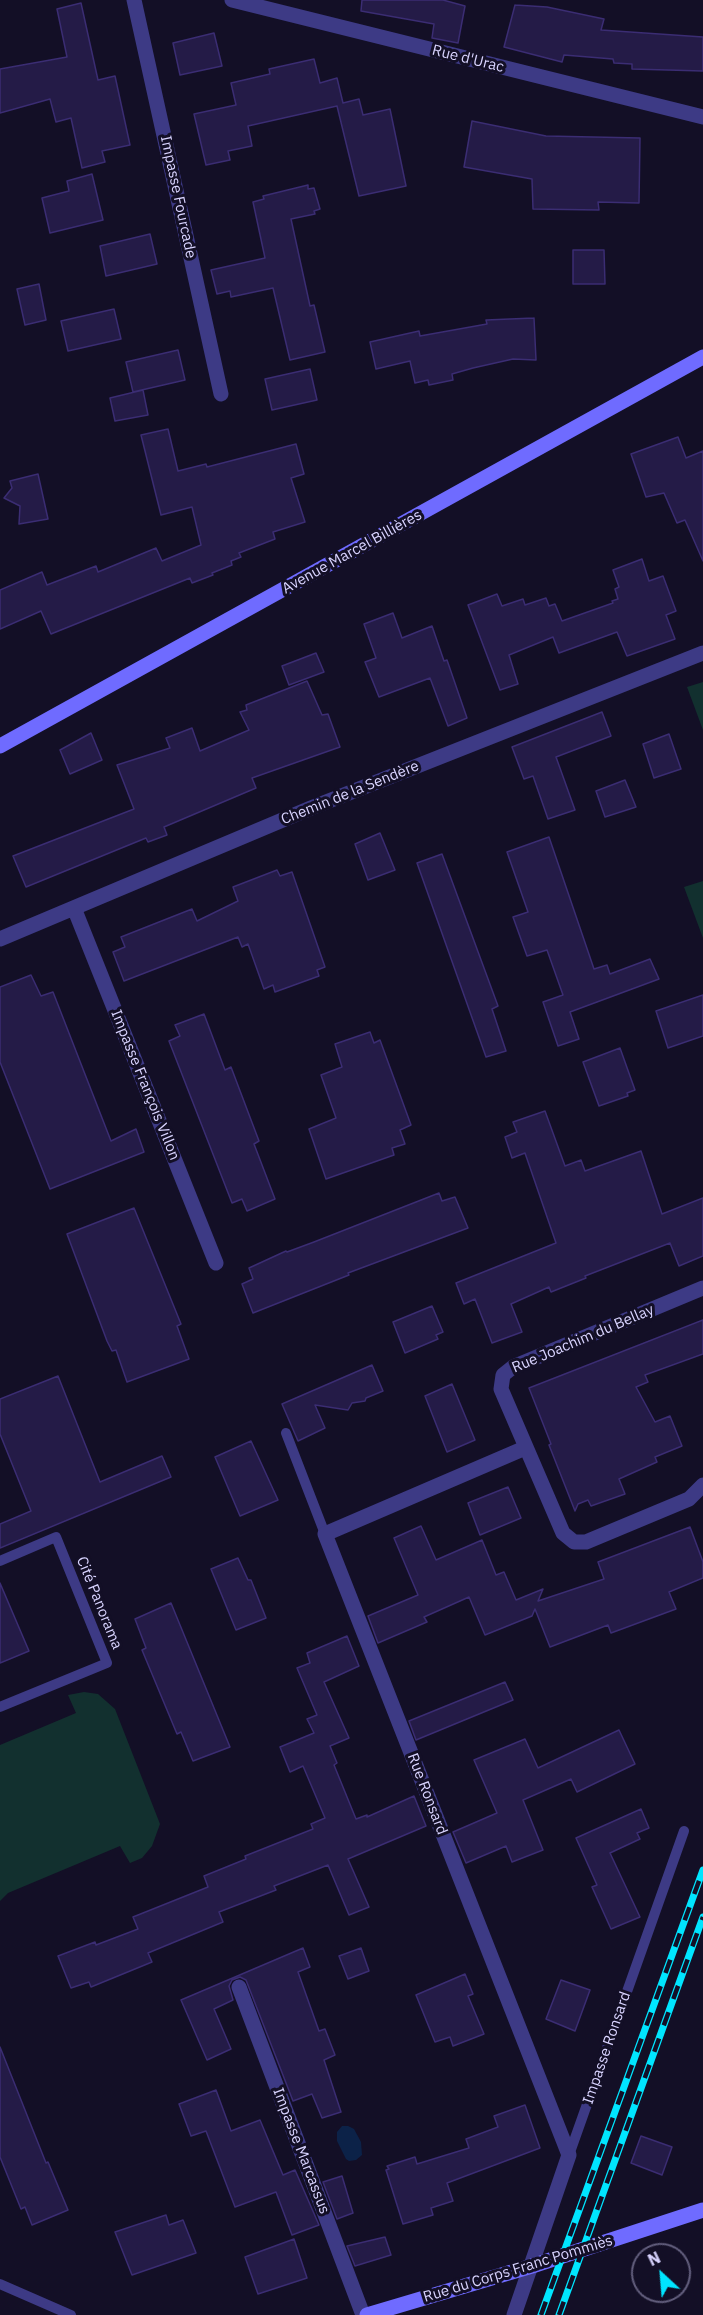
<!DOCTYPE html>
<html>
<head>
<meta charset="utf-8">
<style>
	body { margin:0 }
	#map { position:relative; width:703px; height:2315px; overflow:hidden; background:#130f26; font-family:"IBM Plex Sans",sans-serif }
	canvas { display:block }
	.north { position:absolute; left:631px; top:2243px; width:60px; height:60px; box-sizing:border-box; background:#130f26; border:2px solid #625e7d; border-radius:50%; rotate:334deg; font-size:16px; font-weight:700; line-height:24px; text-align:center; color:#d9d4ff }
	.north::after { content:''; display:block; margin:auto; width:21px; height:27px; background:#00e5ff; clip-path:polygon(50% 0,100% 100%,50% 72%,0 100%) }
</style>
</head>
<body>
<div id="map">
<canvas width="703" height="2315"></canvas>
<div class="north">N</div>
</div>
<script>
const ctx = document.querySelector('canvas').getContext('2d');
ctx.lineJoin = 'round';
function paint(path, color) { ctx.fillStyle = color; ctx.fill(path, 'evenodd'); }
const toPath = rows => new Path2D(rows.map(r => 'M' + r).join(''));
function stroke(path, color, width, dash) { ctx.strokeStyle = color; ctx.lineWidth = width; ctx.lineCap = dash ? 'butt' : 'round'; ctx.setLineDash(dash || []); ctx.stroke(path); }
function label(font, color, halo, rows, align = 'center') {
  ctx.font = font + ' "IBM Plex Sans",sans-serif'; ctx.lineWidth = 6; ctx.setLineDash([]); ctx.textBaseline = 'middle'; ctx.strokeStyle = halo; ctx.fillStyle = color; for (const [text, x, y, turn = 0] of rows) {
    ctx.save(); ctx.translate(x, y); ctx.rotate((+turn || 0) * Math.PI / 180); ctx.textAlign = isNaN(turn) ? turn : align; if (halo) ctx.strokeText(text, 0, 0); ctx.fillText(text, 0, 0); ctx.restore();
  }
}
paint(toPath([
	[703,682,703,730,687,687],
	[703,881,703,938,684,887],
	[84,1692,98,1694,115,1709,160,1824,152,1846,142,1858,130,1863,120,1846,8,1893,0,1901,0,1745,76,1713,68,1695]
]), '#12302f');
paint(toPath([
	[342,2126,348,2126,354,2129,361,2142,362,2155,356,2160,349,2161,346,2159,337,2141,337,2132]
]), '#0c2248');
const building = toPath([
	[362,0,443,0,465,6,458,43,432,38,434,24,361,11,362,0],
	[81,3,98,80,115,76,130,145,102,151,105,162,82,168,71,118,56,122,50,99,0,113,0,69,67,57,57,9,81,3],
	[515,5,547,7,604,19,601,30,703,37,703,71,632,69,632,64,614,63,613,59,564,55,562,62,504,47,515,5],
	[214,33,222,66,180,75,173,43,214,33],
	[314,59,320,83,337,78,343,103,359,99,363,115,390,109,406,186,359,196,337,106,248,126,252,146,228,151,230,160,206,165,194,114,236,105,231,83,270,74,269,69,314,59],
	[472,121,546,136,640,138,639,203,598,202,599,210,533,209,532,179,464,167,472,121],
	[92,174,103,220,50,233,42,198,69,191,67,181,92,174],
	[308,185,308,189,314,188,320,209,314,211,315,214,291,219,310,306,314,305,325,352,290,360,273,288,231,297,230,291,217,294,211,270,265,258,253,202,264,199,263,196,308,185],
	[150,234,157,264,106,276,100,246,150,234],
	[573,250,604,250,605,284,573,284,573,250],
	[39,284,46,320,25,325,17,289,39,284],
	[114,309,121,339,68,351,61,321,114,309],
	[534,318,536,360,513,359,473,368,452,374,453,380,429,385,428,380,415,383,410,361,376,369,370,342,419,331,420,336,487,324,486,320,534,318],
	[178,350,185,380,133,392,126,362,178,350],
	[310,369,317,400,272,410,265,379,310,369],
	[143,390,148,415,115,421,110,398,143,390],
	[168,429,178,471,206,464,207,467,296,444,304,474,291,478,305,522,273,532,275,539,239,553,241,557,231,561,232,565,212,573,213,575,192,583,190,578,51,634,41,611,0,629,0,590,42,572,47,585,96,566,98,572,156,548,162,561,201,545,192,507,161,515,141,435,168,429],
	[678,437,686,458,703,451,703,561,685,520,677,523,664,493,646,497,631,454,678,437],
	[38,474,48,519,19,524,20,506,4,498,12,488,10,481,38,474],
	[642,559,649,581,663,576,676,611,666,615,675,639,627,656,617,632,559,653,553,637,509,655,518,684,500,690,468,605,497,594,502,606,523,599,525,605,546,598,549,606,555,604,562,621,613,603,612,601,618,599,615,589,619,587,613,570,642,559],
	[393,613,402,638,432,626,444,661,447,660,467,718,448,726,430,678,379,697,365,662,376,658,364,624,393,613],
	[316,653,324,672,289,685,282,666,316,653],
	[307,681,322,715,328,714,340,747,252,778,256,788,164,827,167,835,148,842,146,838,26,887,13,856,134,809,117,765,170,748,166,738,192,728,200,751,249,730,240,712,247,710,246,705,307,681],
	[602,712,611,736,556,757,575,810,548,819,533,776,524,779,512,747,602,712],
	[91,733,102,760,70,774,60,750,91,733],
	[669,734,681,769,654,778,643,744,669,734],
	[625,780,636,807,605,817,596,791,625,780],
	[380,833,395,870,368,880,355,844,380,833],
	[549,837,594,969,607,965,610,974,650,959,659,979,570,1012,579,1039,558,1046,543,1002,563,995,547,950,527,956,513,917,528,912,507,852,549,837],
	[442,854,498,1006,492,1009,506,1051,486,1057,417,863,442,854],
	[277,870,280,876,292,872,325,967,317,970,319,976,275,992,273,985,264,989,248,944,242,947,238,937,124,981,113,952,125,947,121,937,192,909,197,921,238,901,233,887,277,870],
	[31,975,41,996,53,992,111,1141,136,1129,144,1152,50,1189,0,1062,0,987,31,975],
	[703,995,703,1036,668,1048,656,1011,703,995],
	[204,1014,225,1070,231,1067,259,1141,254,1144,275,1199,247,1211,242,1199,232,1203,169,1041,180,1036,175,1025,204,1014],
	[370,1032,374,1043,380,1040,411,1125,400,1130,405,1144,392,1148,394,1155,326,1179,309,1129,336,1118,321,1075,342,1067,335,1044,370,1032],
	[620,1048,635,1090,627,1093,628,1096,599,1106,583,1062,620,1048],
	[545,1111,565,1166,581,1160,585,1171,641,1151,662,1214,703,1198,703,1256,679,1266,670,1243,585,1276,586,1278,551,1292,549,1287,511,1304,522,1332,492,1343,475,1299,464,1304,456,1283,556,1243,525,1153,512,1158,505,1137,517,1132,513,1122,545,1111],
	[439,1193,442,1201,455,1197,468,1228,348,1273,349,1275,253,1313,242,1284,253,1279,249,1268,286,1251,287,1252,314,1242,439,1193],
	[134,1208,181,1324,177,1326,189,1359,127,1382,116,1350,112,1351,107,1341,67,1234,134,1208],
	[432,1306,443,1332,436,1335,438,1339,405,1353,393,1322,432,1306],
	[703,1320,703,1354,645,1375,648,1382,636,1387,655,1422,670,1416,682,1446,655,1457,657,1462,619,1479,625,1494,591,1506,588,1500,578,1504,575,1511,549,1445,551,1444,529,1388,703,1320],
	[372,1365,383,1391,366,1398,365,1401,352,1403,348,1410,315,1405,325,1428,298,1441,282,1404,372,1365],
	[58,1376,100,1482,162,1456,171,1477,0,1548,0,1524,31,1511,0,1434,0,1399,58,1376],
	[452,1384,475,1440,447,1452,425,1396,452,1384],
	[251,1441,278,1500,240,1516,215,1457,251,1441],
	[508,1487,521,1518,480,1535,468,1503,508,1487],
	[421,1526,436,1560,482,1540,496,1575,504,1572,516,1600,543,1589,538,1601,604,1579,598,1562,690,1527,703,1562,703,1578,669,1592,676,1609,611,1633,608,1625,550,1647,535,1609,532,1616,485,1635,469,1597,424,1617,427,1622,378,1643,368,1616,418,1595,394,1538,421,1526],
	[238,1558,248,1580,251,1580,266,1618,236,1630,211,1569,238,1558],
	[0,1583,29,1651,0,1663,0,1583],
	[171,1603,230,1747,193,1761,181,1732,177,1734,142,1650,146,1648,135,1619,171,1603],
	[347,1636,359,1666,324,1682,349,1738,330,1746,337,1763,334,1765,356,1819,367,1815,367,1817,414,1796,426,1826,348,1859,369,1907,349,1915,328,1865,274,1886,276,1890,219,1912,223,1922,148,1953,152,1962,91,1987,89,1982,71,1988,58,1956,95,1942,96,1945,138,1929,133,1917,208,1887,204,1876,246,1859,245,1856,313,1829,311,1824,325,1818,303,1766,290,1772,280,1747,314,1733,307,1719,317,1715,297,1668,310,1663,307,1653,347,1636],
	[505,1682,513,1700,416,1740,409,1721,505,1682],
	[619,1730,635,1764,577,1792,571,1779,523,1800,543,1850,512,1862,506,1846,466,1863,453,1832,497,1813,474,1760,525,1739,538,1768,619,1730],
	[641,1809,649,1828,637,1833,640,1839,610,1853,640,1917,611,1929,592,1887,597,1885,576,1838,641,1809],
	[303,1948,310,1967,298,1972,319,2031,325,2029,335,2055,324,2060,341,2112,322,2118,312,2094,293,2101,246,1980,240,1977,232,1980,229,1986,233,2000,214,2009,231,2049,207,2060,181,2000,303,1948],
	[361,1948,369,1971,348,1979,339,1956,361,1948],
	[465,1974,473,1994,468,1996,484,2034,453,2046,450,2037,435,2042,416,1995,465,1974],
	[561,1980,590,1990,575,2031,546,2019,561,1980],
	[0,2047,46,2163,48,2162,68,2210,32,2225,25,2207,21,2209,0,2157,0,2047],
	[216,2090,231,2131,260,2120,283,2175,295,2170,319,2225,292,2235,276,2192,235,2207,206,2131,191,2136,179,2104,216,2090],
	[525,2105,540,2148,447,2183,453,2201,431,2208,433,2215,403,2224,386,2170,389,2169,387,2166,415,2157,417,2164,469,2148,466,2139,498,2127,494,2116,525,2105],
	[641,2136,672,2147,662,2175,631,2163,641,2136],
	[342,2176,353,2213,337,2219,323,2182,342,2176],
	[166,2215,169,2225,183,2220,196,2253,132,2275,115,2232,166,2215],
	[385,2237,391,2255,355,2266,347,2246,385,2237],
	[294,2239,307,2278,258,2294,245,2257,294,2239]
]);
paint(building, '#241b47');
stroke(building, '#3b2d73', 1.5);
stroke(toPath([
	[286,1433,325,1534],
	[0,1561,56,1537,107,1663,0,1707],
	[569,2155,684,1831],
	[0,2284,71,2315]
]), '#3d3a85', 10);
stroke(toPath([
	[134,0,221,394],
	[232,0,703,117],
	[74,908,216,1263],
	[0,939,311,808,703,653],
	[703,1288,513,1367,503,1375,501,1389,563,1533,574,1542,586,1542,689,1499,703,1485],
	[239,1987,363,2315],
	[514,2315,569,2155,325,1534,525,1448]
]), '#3d3a85', 15);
stroke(toPath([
	[0,746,703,357],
	[367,2315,532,2266,703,2210]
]), '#6f6bff', 15);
const rail = toPath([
	[541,2315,703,1870],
	[559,2315,703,1917]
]);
stroke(rail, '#00e5ff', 7);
stroke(rail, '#130f26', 4.5, [14]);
label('15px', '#d9d4ff', '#130f26', [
	["Rue d'Urac",468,59,14],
	["Impasse Fourcade",178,197,78],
	["Avenue Marcel Billières",352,552,-29],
	["Chemin de la Sendère",350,793,-22],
	["Impasse François Villon",145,1085,68],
	["Rue Joachim du Bellay",583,1339,-23],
	["Cité Panorama",99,1603,68],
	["Rue Ronsard",427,1794,69],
	["Impasse Ronsard",607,2048,-71],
	["Impasse Marcassus",301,2151,69],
	["Rue du Corps Franc Pommiès",518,2269,-17]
]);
</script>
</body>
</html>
